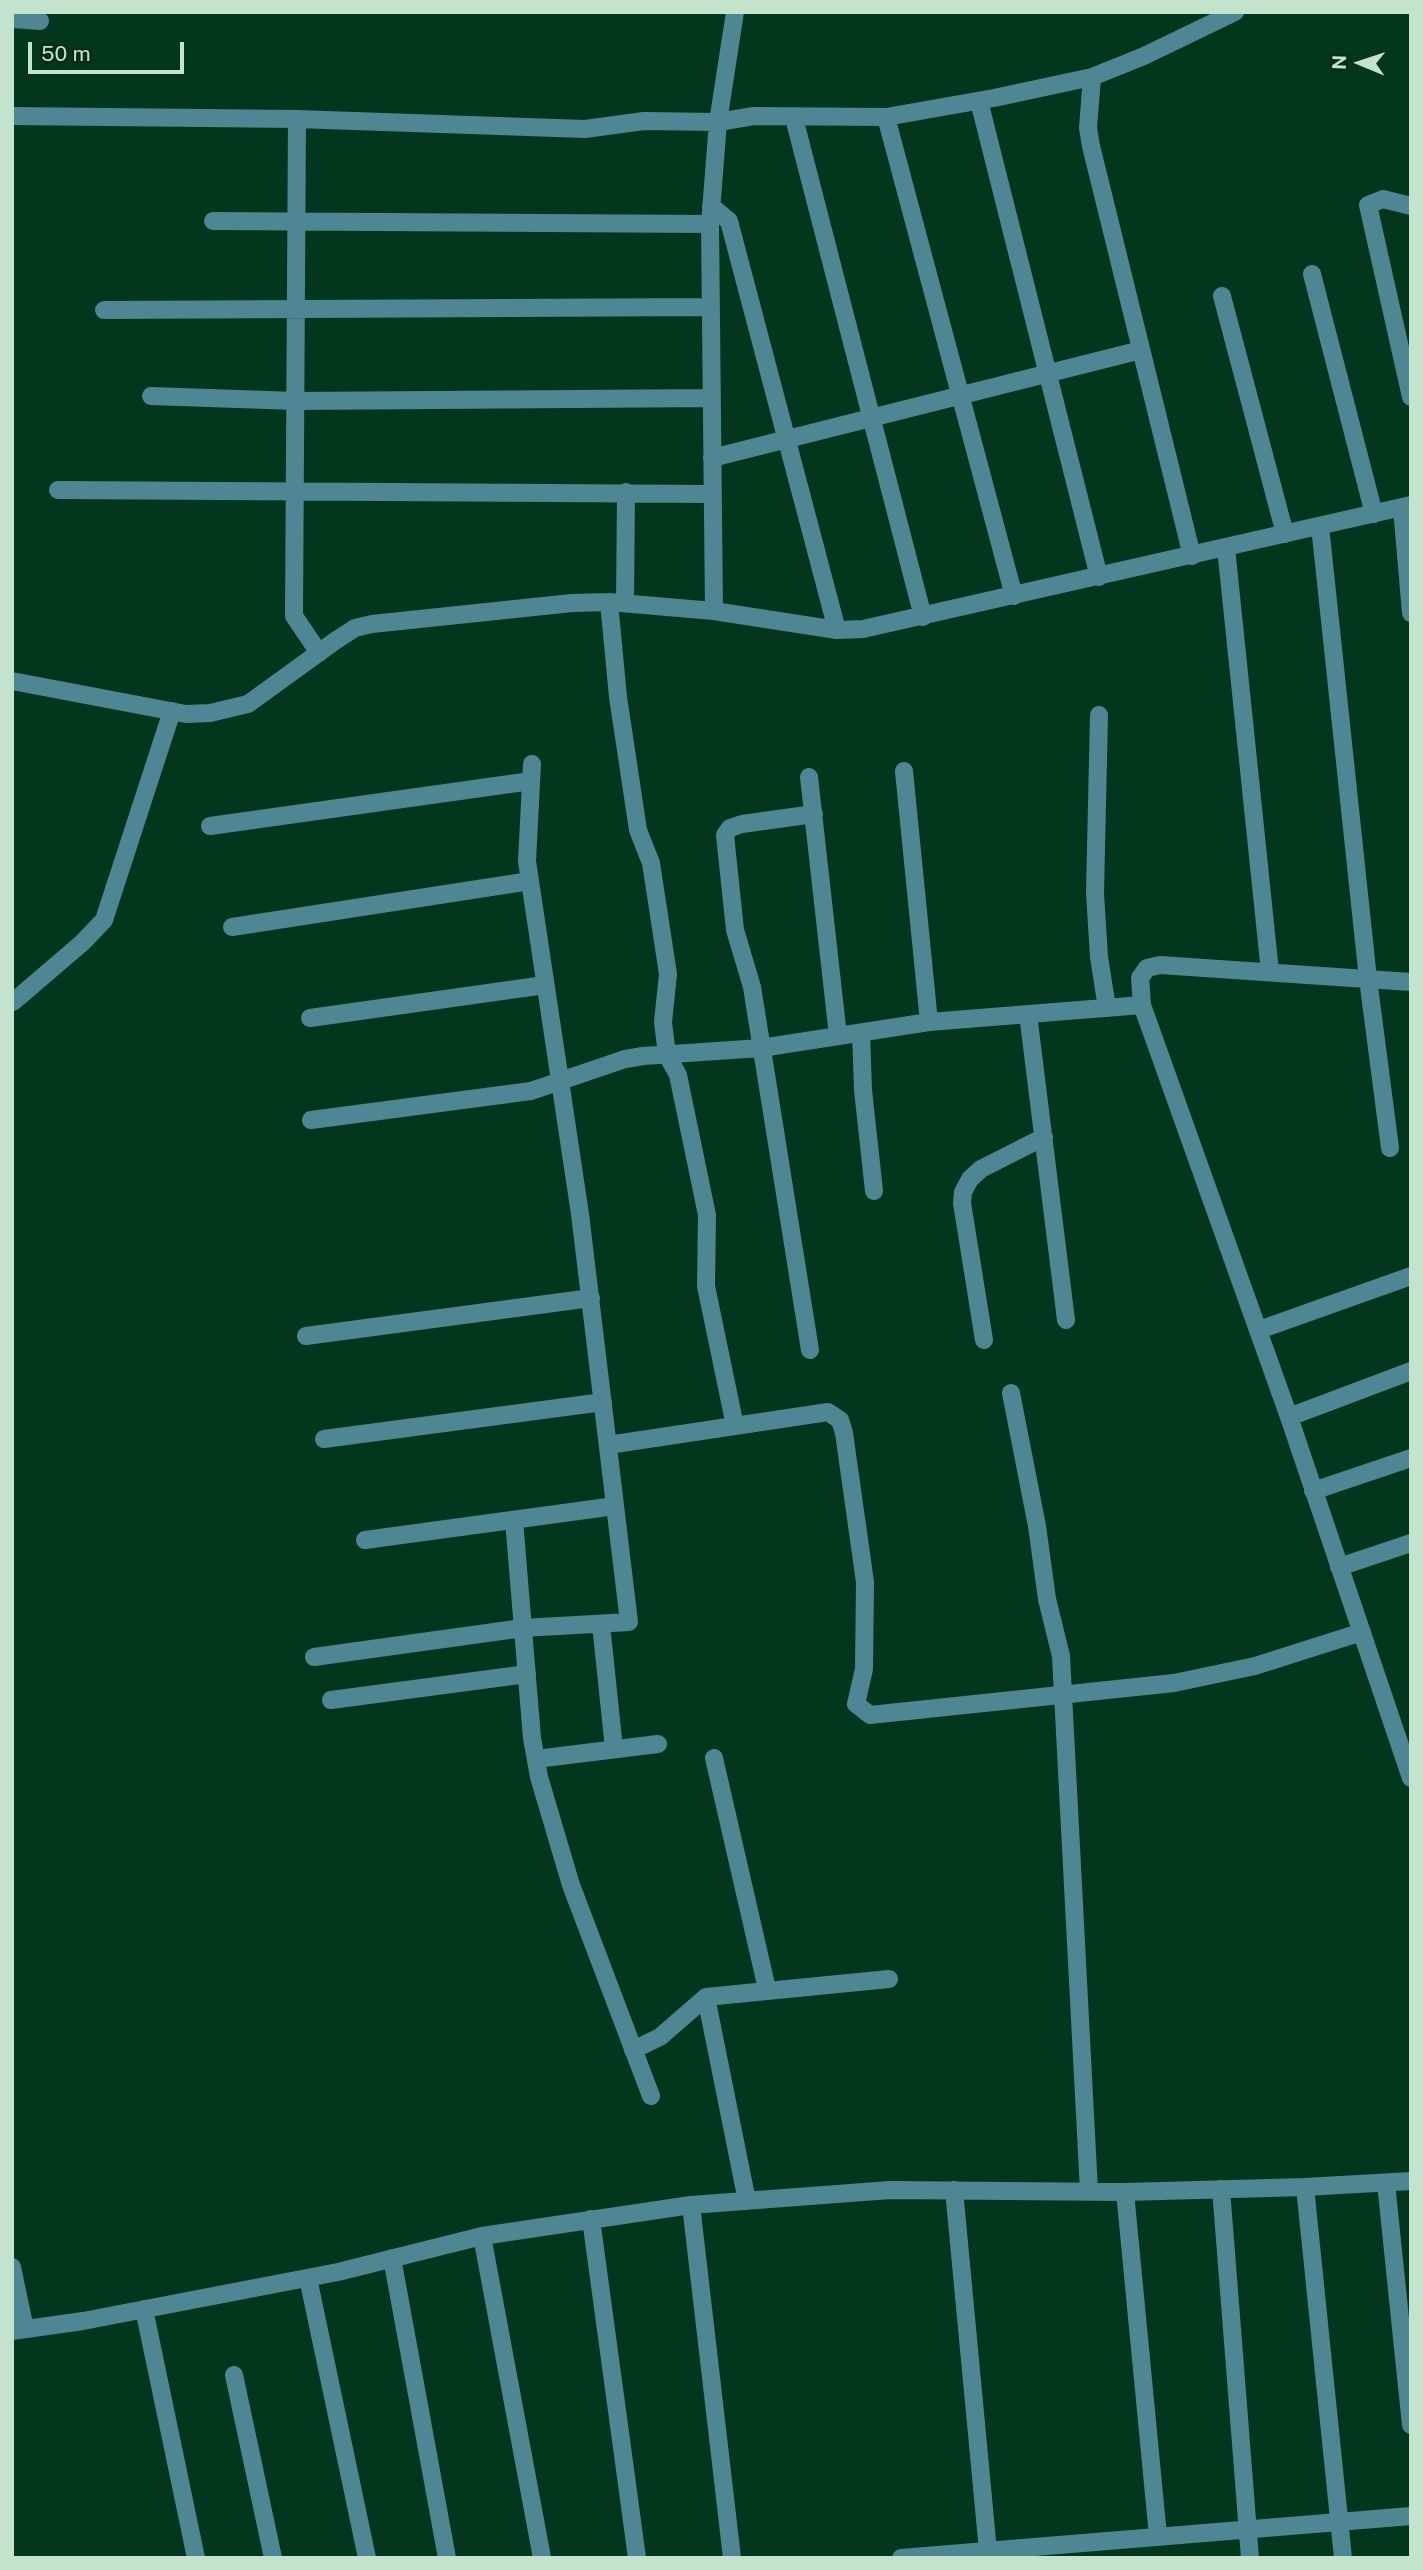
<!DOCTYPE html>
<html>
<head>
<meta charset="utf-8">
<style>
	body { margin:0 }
	#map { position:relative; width:1423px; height:2570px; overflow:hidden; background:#02371d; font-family:"Public Sans",sans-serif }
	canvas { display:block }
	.frame { position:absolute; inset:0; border:14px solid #c3e3cd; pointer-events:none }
	.north { position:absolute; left:1325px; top:28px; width:70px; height:70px; -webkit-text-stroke:5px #082b18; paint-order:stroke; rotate:272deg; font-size:19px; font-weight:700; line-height:28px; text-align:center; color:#c3e3cd }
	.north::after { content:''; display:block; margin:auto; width:24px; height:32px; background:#c3e3cd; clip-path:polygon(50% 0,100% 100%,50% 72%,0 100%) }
	.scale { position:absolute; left:28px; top:42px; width:156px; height:32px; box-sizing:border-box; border:4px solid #c3e3cd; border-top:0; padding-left:9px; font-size:21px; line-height:24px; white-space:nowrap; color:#c3e3cd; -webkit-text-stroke:5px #082b18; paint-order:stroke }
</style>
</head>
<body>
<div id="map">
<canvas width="1423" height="2570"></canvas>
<div class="frame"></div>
<div class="north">N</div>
<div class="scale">50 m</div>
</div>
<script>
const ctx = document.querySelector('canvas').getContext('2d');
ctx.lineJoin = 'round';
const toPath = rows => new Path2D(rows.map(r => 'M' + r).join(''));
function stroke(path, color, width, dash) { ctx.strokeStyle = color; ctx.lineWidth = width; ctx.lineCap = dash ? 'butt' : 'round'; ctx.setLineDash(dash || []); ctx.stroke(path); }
stroke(toPath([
	[735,12,718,122,754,116,886,117,994,98,1092,77,1144,56,1235,12],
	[12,19,40,21],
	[1092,77,1088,128,1091,146,1192,556],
	[979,101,1099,577],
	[12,116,297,119,585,129,644,121,718,122,710,224,714,611],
	[886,117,1014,596],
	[794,118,923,617],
	[297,119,294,616,319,653],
	[711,206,729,221,837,630],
	[1411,206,1383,199,1368,205,1411,397],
	[213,221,710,224],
	[1312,274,1374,514],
	[1222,296,1285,534],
	[104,310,711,307],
	[151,396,296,401,712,398],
	[712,458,1141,350],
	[58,490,713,494],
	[1402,508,1411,613],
	[1320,526,1368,979,1390,1148],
	[1226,548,1270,972],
	[609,602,618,697,638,830,651,863,668,974,663,1022,667,1055,678,1075,707,1215,706,1286,735,1426],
	[625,603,626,492],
	[12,681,186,714,210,713,248,704,335,641,355,628,372,624,572,603,609,602,714,611,837,630,863,629,1411,505],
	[1099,715,1095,893,1099,957,1107,1008],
	[904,771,929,1022],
	[809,777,838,1036],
	[210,826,531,781],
	[232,927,530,881],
	[1411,982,1160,965,1147,968,1140,978,1142,1005,1289,1417,1411,1778],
	[13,1002,82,943,104,920,172,711],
	[1028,1014,1066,1320],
	[310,1018,545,985],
	[861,1033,863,1090,874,1191],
	[311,1120,531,1091,625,1059,643,1056,761,1048,929,1022,1142,1005],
	[1259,1330,1411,1276],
	[306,1336,591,1298],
	[984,1340,962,1203,963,1192,970,1179,981,1169,1044,1137],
	[810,1350,752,987,735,930,725,835,730,828,742,824,814,814],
	[1011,1393,1037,1526,1047,1599,1061,1656,1089,2191],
	[1289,1417,1411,1371],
	[324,1439,603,1402],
	[608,1445,828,1412,840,1420,844,1433,865,1582,864,1669,856,1704,870,1715,1174,1683,1255,1666,1362,1632],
	[1313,1491,1411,1458],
	[514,1520,532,1738,539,1777,571,1885,651,2096],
	[365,1540,615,1506],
	[1339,1567,1411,1543],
	[601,1624,614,1749],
	[314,1657,523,1628,629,1622,580,1214,527,861,532,764],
	[331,1700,527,1674],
	[714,1758,767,1989],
	[536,1759,658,1744],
	[706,1997,747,2201],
	[633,2050,660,2037,706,1997,889,1979],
	[1386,2183,1411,2425],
	[1305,2187,1343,2558],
	[1221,2189,1250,2558],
	[954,2190,988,2551],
	[1125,2192,1158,2536],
	[691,2205,732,2558],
	[591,2219,637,2558],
	[482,2236,542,2558],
	[392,2258,447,2558],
	[12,2267,25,2329],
	[308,2278,367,2558],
	[144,2309,196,2558],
	[12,2331,83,2321,338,2272,482,2236,691,2205,890,2190,1125,2192,1305,2187,1411,2181],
	[234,2375,273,2558],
	[901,2558,1411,2516]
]), '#4f8693', 18);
</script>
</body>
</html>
